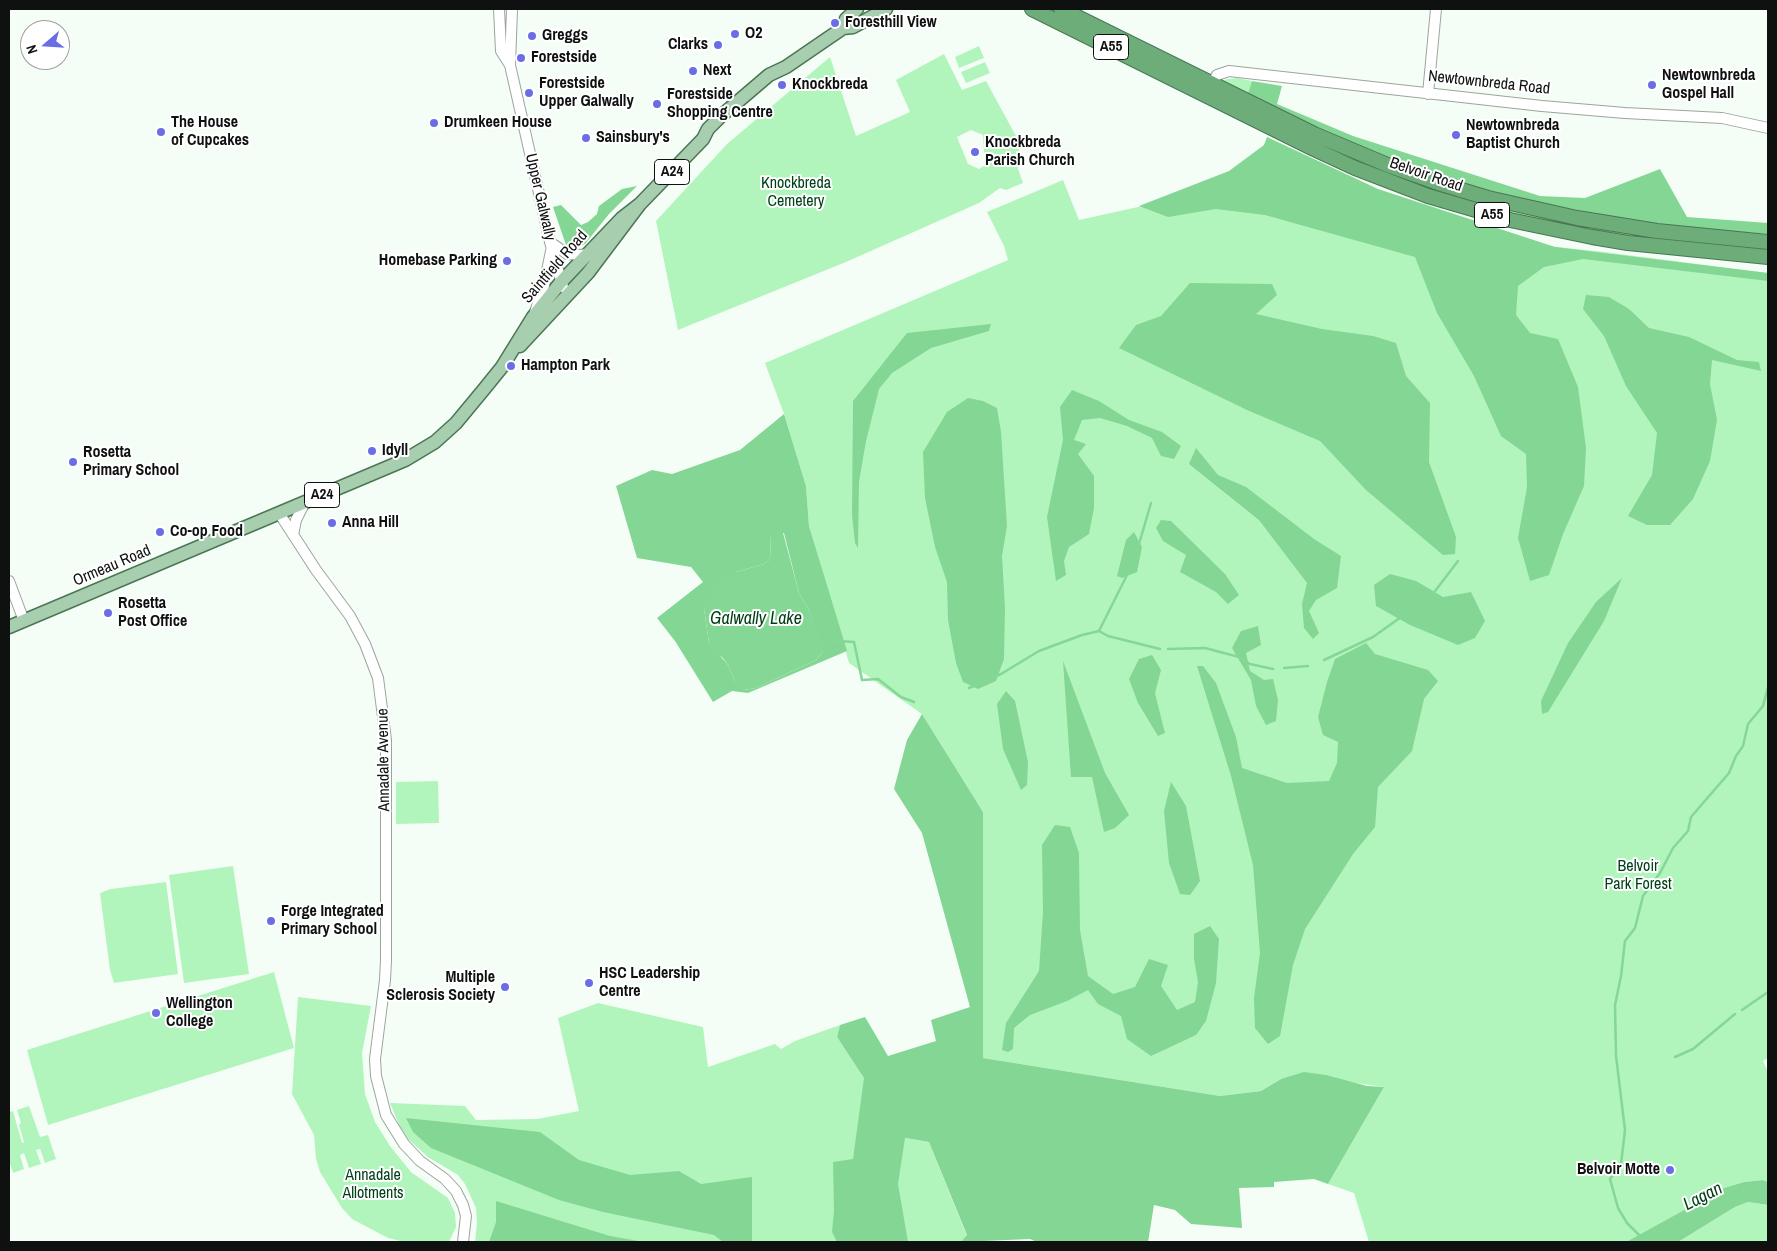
<!DOCTYPE html>
<html>
<head>
<meta charset="utf-8">
<style>
	body { margin:0 }
	#map { position:relative; width:1777px; height:1251px; overflow:hidden; background:#f5fef6; font-family:"Archivo Narrow",sans-serif }
	canvas { display:block }
	.frame { position:absolute; inset:0; border:10px solid #0e110f; pointer-events:none }
	.north { position:absolute; left:20px; top:20px; width:50px; height:50px; box-sizing:border-box; background:#fff; border:1px solid #9fa09f; border-radius:50%; rotate:251deg; font-size:14px; font-weight:700; line-height:20px; text-align:center; color:#0e110f }
	.north::after { content:''; display:block; margin:auto; width:18px; height:22px; background:#6b6de6; clip-path:polygon(50% 0,100% 100%,50% 72%,0 100%) }
</style>
</head>
<body>
<div id="map">
<canvas width="1777" height="1251"></canvas>
<div class="frame"></div>
<div class="north">N</div>
</div>
<script>
const ctx = document.querySelector('canvas').getContext('2d');
ctx.lineJoin = 'round';
function paint(path, color) { ctx.fillStyle = color; ctx.fill(path, 'evenodd'); }
const toPath = rows => new Path2D(rows.map(r => 'M' + r).join(''));
function stroke(path, color, width, dash) { ctx.strokeStyle = color; ctx.lineWidth = width; ctx.lineCap = dash ? 'butt' : 'round'; ctx.setLineDash(dash || []); ctx.stroke(path); }
function label(font, color, halo, rows, align = 'center') {
  ctx.font = font + ' "Archivo Narrow",sans-serif'; ctx.lineWidth = 4; ctx.setLineDash([]); ctx.textBaseline = 'middle'; ctx.strokeStyle = halo; ctx.fillStyle = color; for (const [text, x, y, turn = 0] of rows) {
    ctx.save(); ctx.translate(x, y); ctx.rotate((+turn || 0) * Math.PI / 180); ctx.textAlign = isNaN(turn) ? turn : align; if (halo) ctx.strokeText(text, 0, 0); ctx.fillText(text, 0, 0); ctx.restore();
  }
}
paint(toPath([
	[979,46,984,58,959,68,955,57],
	[944,54,962,90,986,81,1016,136,1021,161,1016,163,1023,183,1006,190,1000,188,979,203,846,262,678,330,656,221,727,144,830,57,856,136,910,112,896,80],
	[971,130,983,135,984,152,988,163,979,169,968,164,957,137],
	[985,62,990,73,966,83,961,72],
	[1238,78,1252,81,1247,96,1221,82,1227,79],
	[1218,93,1379,169,1427,186,1768,247,1768,254,1614,236,1520,217,1437,194,1358,165],
	[1063,180,1079,220,1206,192,1400,230,1604,252,1768,273,1768,1058,1763,1061,1768,1072,1768,1182,1763,1180,1744,1182,1724,1188,1626,1242,1369,1242,1354,1193,1328,1184,1384,1087,1348,1082,1281,1079,1261,1091,1220,1096,983,1058,983,812,922,714,849,663,809,526,806,486,784,414,765,363,1008,260,1004,246,987,212],
	[438,781,439,823,396,824,396,782],
	[233,866,249,974,184,983,169,875],
	[166,882,178,974,114,983,110,970,100,893,111,889],
	[274,972,294,1048,48,1125,27,1050],
	[298,997,371,1006,362,1053,365,1094,375,1122,390,1146,411,1172,448,1198,455,1213,456,1227,449,1242,405,1242,388,1238,352,1219,342,1208,320,1172,316,1159,314,1135,292,1094],
	[598,1003,703,1027,708,1067,775,1044,781,1049,795,1041,840,1025,837,1037,904,1138,929,1142,967,1236,961,1242,475,1242,477,1223,476,1208,465,1184,458,1175,428,1157,409,1140,401,1129,390,1103,465,1106,476,1120,537,1119,579,1111,558,1018],
	[29,1106,40,1137,48,1135,56,1159,45,1163,40,1149,36,1150,41,1164,29,1168,24,1153,20,1155,24,1169,13,1173,9,1160,9,1112,13,1111,22,1143,24,1142,19,1125,21,1123,17,1110],
	[1748,1202,1768,1205,1768,1242,1678,1242,1735,1207]
]), '#b1f5bd');
paint(toPath([
	[1252,81,1282,86,1277,104,1353,136,1540,196,1585,198,1660,169,1687,217,1768,223,1768,234,1683,227,1612,217,1491,193,1446,179,1350,144,1247,96],
	[1267,137,1378,189,1555,247,1768,273,1768,281,1583,259,1544,267,1518,286,1516,315,1530,333,1558,339,1578,387,1586,448,1584,486,1563,534,1549,575,1530,581,1518,538,1527,487,1526,454,1501,436,1474,376,1437,313,1415,257,1265,215,1216,209,1168,217,1139,206,1229,171,1264,145],
	[637,186,609,214,585,244,572,249,566,245,553,207,561,205,581,225,588,222,597,214,599,206,622,189],
	[1190,283,1272,284,1277,295,1256,314,1322,329,1373,336,1396,343,1406,376,1430,403,1429,462,1456,537,1455,554,1443,555,1366,490,1320,441,1247,410,1119,348,1136,325,1161,316],
	[1586,295,1609,297,1629,309,1649,328,1689,337,1737,360,1759,362,1761,371,1712,360,1710,384,1717,420,1710,461,1693,499,1670,525,1647,525,1628,516,1652,475,1657,433,1626,386,1604,336,1583,309],
	[991,324,989,331,931,348,892,373,879,389,866,441,859,482,858,548,855,543,852,515,853,401,907,333],
	[1072,390,1099,401,1129,420,1162,432,1181,446,1174,459,1161,456,1152,438,1127,426,1100,418,1082,420,1074,440,1086,444,1078,454,1094,476,1094,508,1089,534,1069,547,1064,561,1066,575,1056,581,1047,517,1063,440,1060,407],
	[968,398,983,401,997,408,1001,432,1007,526,1002,556,1005,608,1004,659,996,681,978,689,963,682,956,663,948,620,947,582,935,547,925,498,923,452,947,412],
	[784,414,806,486,809,526,847,651,748,693,732,691,713,702,675,641,657,618,703,582,691,567,637,558,616,486,652,470,672,474,740,450],
	[784,533,799,593,809,610,823,651,816,660,756,688,744,690,735,681,728,665,709,643,704,609,736,572,764,564,770,559,771,534],
	[1196,448,1218,475,1246,487,1314,539,1341,556,1337,588,1316,600,1309,611,1319,633,1313,639,1304,628,1302,604,1307,583,1259,520,1189,464],
	[1161,520,1171,521,1225,574,1239,595,1228,604,1216,592,1180,572,1186,555,1163,541,1156,528],
	[1134,532,1142,547,1137,572,1122,578,1117,576,1126,540],
	[1390,574,1416,581,1443,597,1471,592,1485,621,1475,638,1458,645,1410,625,1376,606,1374,585],
	[1622,578,1604,621,1548,712,1542,714,1541,701,1568,643,1596,602],
	[1258,626,1261,645,1246,653,1250,671,1264,680,1273,679,1278,700,1276,721,1266,725,1256,706,1251,680,1232,648,1241,631],
	[1366,643,1375,654,1428,670,1438,681,1424,699,1412,751,1378,787,1375,827,1353,854,1305,929,1293,965,1280,1036,1268,1044,1255,1028,1254,998,1260,953,1253,865,1231,776,1197,666,1203,666,1216,683,1236,737,1242,768,1287,783,1329,781,1337,763,1338,742,1323,735,1318,717,1327,682,1335,659],
	[1152,655,1161,670,1155,693,1165,733,1158,736,1138,703,1129,679,1139,659],
	[1063,661,1105,773,1129,815,1115,828,1104,832,1092,777,1071,777],
	[1006,691,1015,701,1028,762,1027,785,1021,790,1003,749,997,704],
	[922,714,983,812,983,1058,1220,1096,1261,1091,1281,1079,1304,1072,1326,1075,1367,1086,1384,1087,1328,1184,1314,1179,1274,1182,1274,1187,1239,1188,1242,1228,1191,1224,1175,1210,1154,1205,1148,1242,1037,1242,1030,1239,961,1242,967,1235,929,1142,905,1138,898,1184,908,1242,837,1242,832,1232,834,1211,833,1162,853,1159,864,1078,837,1037,840,1025,865,1017,888,1056,936,1041,931,1020,970,1007,922,833,894,789,907,740],
	[1171,782,1186,806,1200,881,1190,895,1180,894,1169,863,1164,811],
	[1055,825,1070,827,1079,853,1080,930,1088,976,1113,994,1135,987,1149,959,1168,965,1161,986,1177,1010,1195,1002,1198,982,1194,959,1194,934,1210,926,1219,939,1216,983,1206,1021,1196,1035,1151,1056,1127,1039,1121,1016,1098,1004,1088,990,1067,1001,1030,1015,1014,1028,1013,1049,1008,1052,1002,1050,1006,1023,1039,971,1043,912,1042,845],
	[406,1118,540,1132,579,1160,630,1175,679,1171,701,1184,752,1177,752,1242,723,1242,714,1235,603,1212,559,1200,431,1148,413,1132],
	[496,1201,610,1236,644,1242,489,1242,496,1222]
]), '#84d695');
paint(toPath([
	[782,529,799,593,809,610,823,645,823,651,816,660,756,688,744,690,738,688,728,665,722,657,717,655,709,643,704,609,709,595,720,581,736,572,764,564,770,559,771,534,774,530],
	[1763,1180,1768,1182,1768,1205,1748,1202,1735,1207,1678,1242,1626,1242,1724,1188,1744,1182]
]), '#85d796');
stroke(toPath([
	[1099,631,1134,561,1151,503],
	[823,645,838,641,854,642,862,680,878,679,901,697,914,702],
	[1168,649,1205,648,1239,657,1250,664,1273,669],
	[1324,660,1373,637,1432,595,1458,561],
	[1284,668,1308,666],
	[969,688,1001,674,1039,651,1082,635,1099,631,1108,636,1160,649],
	[1742,1010,1768,992],
	[1675,1057,1693,1049,1735,1014],
	[1640,1236,1627,1223,1618,1208,1610,1179,1621,1164,1625,1130,1616,1056,1615,1005,1621,976,1625,941,1635,928,1643,896,1660,873,1673,848,1688,831,1691,817,1729,773,1736,756,1743,746,1748,724,1763,706,1768,687]
]), '#85d796', 2.5);
const minor = toPath([
	[499,9,501,51,510,65,550,242,563,287],
	[510,65,512,9],
	[1209,88,1217,75,1229,71,1542,106,1625,113,1722,118,1768,128],
	[1428,94,1436,9],
	[550,242,567,254,581,255,589,253],
	[535,312,544,286,551,251],
	[279,513,316,570,350,616,365,644,378,678,386,740,386,960,385,980,375,1059,376,1076,386,1115,404,1144,420,1161,445,1179,456,1191,463,1205,466,1216,463,1242],
	[293,535,296,520,305,502],
	[9,581,24,621]
]);
const major = toPath([
	[843,28,846,19,857,9],
	[520,346,588,273,640,204,703,139,708,129,721,116,769,75,786,67,843,28,853,27,886,9],
	[9,627,405,460,435,442,456,423,485,388,502,367,533,317,561,282,622,218,640,204]
]);
const highway = toPath([
	[1032,9,1314,149,1355,168,1428,196,1510,220,1592,237,1628,243,1768,257],
	[1061,9,1314,134,1390,166,1438,183,1488,198,1577,218,1657,231,1768,242]
]);
stroke(minor, '#9ca59d', 12);
stroke(major, '#4b7654', 15);
stroke(highway, '#4b7654', 16);
stroke(minor, '#fff', 10);
stroke(major, '#a7ceaf', 12);
stroke(highway, '#6cad79', 14);
for (const [x, y, r, color] of [
	[835,23,5,"#6b6de6"],
	[735,34,5,"#6b6de6"],
	[532,36,5,"#6b6de6"],
	[718,45,5,"#6b6de6"],
	[521,58,5,"#6b6de6"],
	[693,71,5,"#6b6de6"],
	[782,85,5,"#6b6de6"],
	[1652,85,5,"#6b6de6"],
	[529,93,5,"#6b6de6"],
	[657,104,5,"#6b6de6"],
	[434,123,5,"#6b6de6"],
	[161,132,5,"#6b6de6"],
	[1456,135,5,"#6b6de6"],
	[586,138,5,"#6b6de6"],
	[975,152,5,"#6b6de6"],
	[507,261,5,"#6b6de6"],
	[511,366,5,"#6b6de6"],
	[372,451,5,"#6b6de6"],
	[73,462,5,"#6b6de6"],
	[332,523,5,"#6b6de6"],
	[160,532,5,"#6b6de6"],
	[108,613,5,"#6b6de6"],
	[271,921,5,"#6b6de6"],
	[589,983,5,"#6b6de6"],
	[505,987,5,"#6b6de6"],
	[156,1013,5,"#6b6de6"],
	[1670,1170,5,"#6b6de6"]
]) { const dot = new Path2D(); dot.arc(x, y, r, 0, 2 * Math.PI); ctx.fillStyle = color; ctx.fill(dot); stroke(dot, '#fff', 2); }
for (const [x, y, w] of [
	[1111,47,35],
	[672,172,35],
	[1492,215,35],
	[322,495,35]
]) { const box = new Path2D(); box.roundRect(x - w / 2, y - 12.5, w, 25, 4); ctx.fillStyle = '#fff'; ctx.fill(box); stroke(box, '#0e110f', 1); }
label('bold 15px', '#0e110f', null, [
	["A55",1111,47],
	["A24",672,172],
	["A55",1492,215],
	["A24",322,495]
]);
label('bold 16px', '#0e110f', '#fff', [
	["Foresthill View",845,23],
	["O2",745,34],
	["Greggs",542,36],
	["Clarks",708,45,"right"],
	["Forestside",531,58],
	["Next",703,71],
	["Newtownbreda",1662,76],
	["Gospel Hall",1662,94],
	["Forestside",539,84],
	["Upper Galwally",539,102],
	["Knockbreda",792,85],
	["Forestside",667,95],
	["Shopping Centre",667,113],
	["The House",171,123],
	["of Cupcakes",171,141],
	["Drumkeen House",444,123],
	["Newtownbreda",1466,126],
	["Baptist Church",1466,144],
	["Sainsbury's",596,138],
	["Knockbreda",985,143],
	["Parish Church",985,161],
	["Homebase Parking",497,261,"right"],
	["Hampton Park",521,366],
	["Idyll",382,451],
	["Rosetta",83,453],
	["Primary School",83,471],
	["Anna Hill",342,523],
	["Co-op Food",170,532],
	["Rosetta",118,604],
	["Post Office",118,622],
	["Forge Integrated",281,912],
	["Primary School",281,930],
	["HSC Leadership",599,974],
	["Centre",599,992],
	["Multiple",495,978,"right"],
	["Sclerosis Society",495,996,"right"],
	["Wellington",166,1004],
	["College",166,1022],
	["Belvoir Motte",1660,1170,"right"]
], 'left');
label('16px', '#0e110f', '#fff', [
	["Newtownbreda Road",1489,83,6],
	["Belvoir Road",1426,175,19],
	["Upper Galwally",540,197,77],
	["Saintfield Road",555,267,-49],
	["Ormeau Road",112,566,-23],
	["Annadale Avenue",384,760,-91]
]);
label('16px', '#014119', '#fff', [
	["Knockbreda",796,184],
	["Cemetery",796,202],
	["Belvoir",1638,867],
	["Park Forest",1638,885],
	["Annadale",373,1176],
	["Allotments",373,1194]
]);
label('italic 18px', '#003e16', '#fff', [
	["Galwally Lake",756,619],
	["Lagan",1703,1197,-27]
]);
</script>
</body>
</html>
